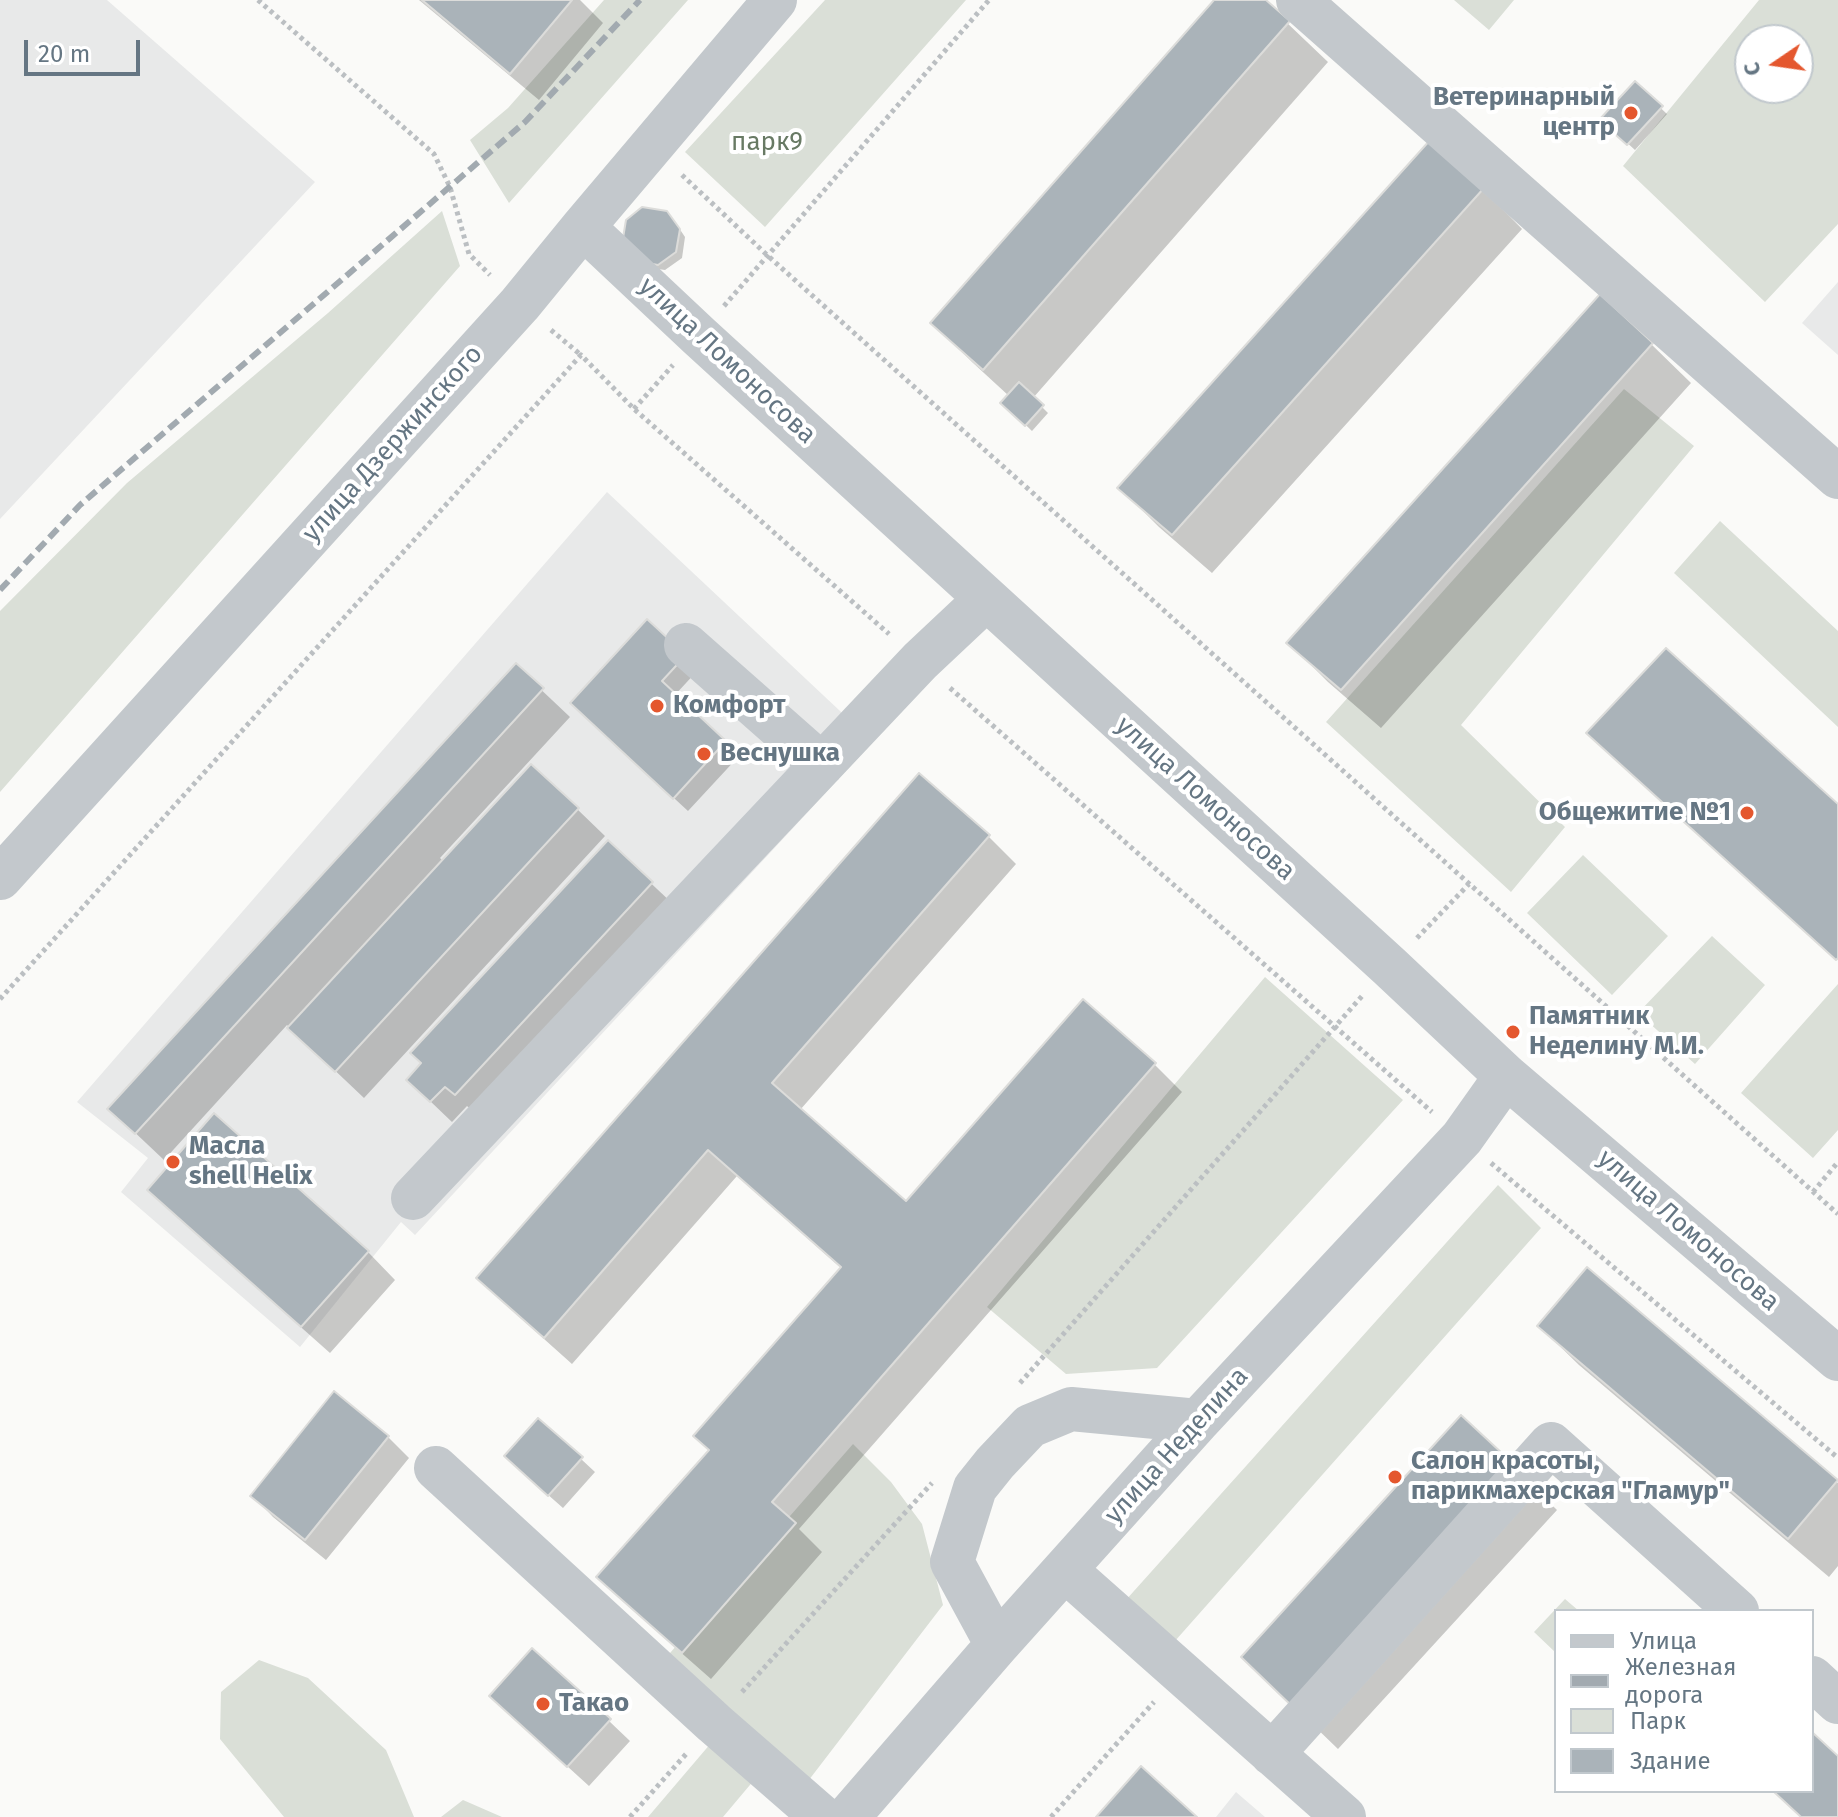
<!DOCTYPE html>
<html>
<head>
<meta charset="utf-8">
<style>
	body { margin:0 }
	#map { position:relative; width:1838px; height:1817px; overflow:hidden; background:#fafaf8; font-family:"Fira Sans",sans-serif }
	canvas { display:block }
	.legend { position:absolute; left:1554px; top:1609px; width:260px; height:184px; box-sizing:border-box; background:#fff; border:2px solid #c1c8cd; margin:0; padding:10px 14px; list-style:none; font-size:24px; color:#657683 }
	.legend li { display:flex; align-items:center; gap:16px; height:40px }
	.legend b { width:40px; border:2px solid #c1c8cd }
	.north { position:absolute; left:1734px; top:24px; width:80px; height:80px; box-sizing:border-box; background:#fff; border:2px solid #c1c8cd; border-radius:50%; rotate:257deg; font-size:22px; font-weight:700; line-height:32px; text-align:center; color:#657683 }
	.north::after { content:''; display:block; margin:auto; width:28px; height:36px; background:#e4572e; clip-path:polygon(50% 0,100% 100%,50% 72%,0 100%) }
	.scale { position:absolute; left:24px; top:40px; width:116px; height:36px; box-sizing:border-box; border:4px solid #657683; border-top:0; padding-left:10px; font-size:24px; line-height:28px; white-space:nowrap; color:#657683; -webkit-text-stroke:6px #fff; paint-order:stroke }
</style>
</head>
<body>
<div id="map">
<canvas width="1838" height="1817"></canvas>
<ul class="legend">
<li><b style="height:10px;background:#c3c8cc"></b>Улица</li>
<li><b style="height:10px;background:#a2aab0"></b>Железная дорога</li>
<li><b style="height:22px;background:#dadfd7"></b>Парк</li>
<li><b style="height:22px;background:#aab3b9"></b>Здание</li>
</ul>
<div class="north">С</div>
<div class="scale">20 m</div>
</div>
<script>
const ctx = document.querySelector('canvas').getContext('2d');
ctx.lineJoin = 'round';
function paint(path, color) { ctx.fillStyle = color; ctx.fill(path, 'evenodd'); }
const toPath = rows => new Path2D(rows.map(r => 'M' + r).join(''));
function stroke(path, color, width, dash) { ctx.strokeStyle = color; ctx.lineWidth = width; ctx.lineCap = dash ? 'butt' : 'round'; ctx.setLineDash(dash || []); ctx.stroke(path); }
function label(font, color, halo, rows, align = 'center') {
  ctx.font = font + ' "Fira Sans",sans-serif'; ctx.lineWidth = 8; ctx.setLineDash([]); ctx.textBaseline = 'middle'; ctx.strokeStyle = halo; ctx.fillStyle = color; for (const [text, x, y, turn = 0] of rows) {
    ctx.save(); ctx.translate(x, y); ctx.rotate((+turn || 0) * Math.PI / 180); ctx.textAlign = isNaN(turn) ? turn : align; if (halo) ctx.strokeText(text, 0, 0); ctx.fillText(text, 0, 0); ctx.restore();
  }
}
paint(toPath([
	[0,0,107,0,315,182,0,519],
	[1838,282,1838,355,1802,323],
	[607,492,873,742,415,1235,401,1222,300,1347,121,1192,148,1158,77,1102],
	[1236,1792,1265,1817,1216,1817]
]), '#e8e9e9');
paint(toPath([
	[604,0,688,0,509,203,470,140,508,108],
	[825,0,966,0,765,227,685,152],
	[1454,0,1514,0,1489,30],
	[1759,0,1838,0,1838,224,1765,302,1623,166],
	[1750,40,1798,40,1798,88,1750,88],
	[442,211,460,266,0,792,0,611,127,483,328,313],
	[1624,389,1694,446,1461,725,1565,827,1511,892,1326,722],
	[1720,521,1838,631,1838,727,1674,573],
	[1583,855,1668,936,1612,995,1527,913],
	[1712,936,1765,985,1695,1064,1638,1013],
	[1265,977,1403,1100,1157,1368,1066,1374,987,1307],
	[1838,984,1838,1130,1813,1158,1741,1093],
	[1498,1185,1541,1228,1175,1641,1125,1601],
	[853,1444,891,1482,922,1524,943,1605,802,1789,663,1661],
	[1565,1599,1579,1611,1556,1611,1555,1652,1534,1632],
	[259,1660,308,1678,386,1750,414,1817,284,1817,220,1739,221,1692],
	[717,1736,760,1773,723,1817,648,1817],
	[463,1800,502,1817,441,1817]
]), '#dadfd7');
paint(toPath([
	[419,0,580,0,603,23,539,100],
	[1216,0,1263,0,1328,62,1033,398,1048,413,1032,431,1003,403,1009,396,972,362,933,323],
	[1635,84,1667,114,1635,150,1602,120],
	[1483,189,1522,229,1212,573,1159,527,1120,488],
	[673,219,685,237,682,258,665,270,644,267],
	[1651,344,1691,383,1381,728,1328,682,1289,643],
	[647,622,698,670,674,696,739,756,688,811,586,717],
	[516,666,570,717,440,858,443,861,577,809,605,836,364,1098,287,1025,164,1160,110,1109],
	[988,836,1016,864,800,1110,906,1204,1083,1002,1155,1065,1182,1092,799,1529,822,1552,711,1679,627,1605,599,1577,711,1451,842,1269,737,1176,572,1364,506,1305,478,1278],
	[608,843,673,904,477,1115,467,1106,452,1122,429,1100],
	[149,1190,368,1252,395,1280,330,1353,177,1217],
	[1587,1270,1838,1483,1838,1566,1829,1577,1579,1365,1539,1326],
	[388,1437,409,1458,326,1560,273,1517,253,1496],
	[581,1459,595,1472,563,1508,520,1470],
	[1517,1471,1557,1510,1338,1749,1283,1696],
	[513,1717,609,1721,630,1741,589,1786]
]), '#0003');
const building = toPath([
	[422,0,572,0,510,74,422,0],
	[1214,0,1266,0,1290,21,983,370,930,323,1214,0],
	[1635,81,1663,106,1627,145,1599,120,1635,81],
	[1431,139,1484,188,1172,535,1117,488,1431,139],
	[642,207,667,211,680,229,676,252,658,265,635,261,622,244,626,220,642,207],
	[1600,294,1653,343,1341,690,1286,643,1600,294],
	[1019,382,1044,405,1025,426,1000,403,1019,382],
	[647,619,686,655,662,681,726,741,673,799,570,703,647,619],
	[1666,648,1838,804,1838,958,1836,960,1586,733,1666,648],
	[516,663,544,688,135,1134,107,1109,516,663],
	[531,764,579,808,335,1072,287,1028,531,764],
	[919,773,990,835,772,1083,906,1201,1083,999,1156,1063,772,1502,796,1523,682,1653,596,1577,709,1450,693,1436,841,1267,708,1150,544,1338,476,1278,919,773],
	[608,840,653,882,455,1095,445,1087,430,1102,406,1080,421,1063,410,1053,608,840],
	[214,1113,369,1251,301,1327,147,1190,214,1113],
	[1587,1267,1838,1480,1788,1539,1537,1326,1587,1267],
	[334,1391,389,1436,305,1540,250,1496,334,1391],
	[1461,1415,1519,1469,1297,1711,1241,1657,1461,1415],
	[538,1418,583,1457,548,1496,504,1456,538,1418],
	[532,1648,611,1719,567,1767,489,1696,532,1648],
	[1812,1732,1838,1756,1838,1817,1801,1817,1773,1791,1812,1791,1812,1732],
	[1141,1766,1197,1817,1096,1817,1141,1766]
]);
paint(building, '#aab3b9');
stroke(building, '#dcdcda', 2);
stroke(toPath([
	[258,0,434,154,450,187,469,254,490,275],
	[682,175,767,255,1838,1214],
	[724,306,989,0],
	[551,330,581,355],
	[634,409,673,365],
	[950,688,1432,1112],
	[1417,938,1469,884],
	[0,999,581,355,634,409,889,634],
	[1491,1163,1838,1458],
	[1813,1192,1838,1162],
	[1020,1383,1363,995],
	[742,1692,932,1483],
	[630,1817,687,1753],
	[1051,1817,1154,1702]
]), '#bbbfc2', 5, [4, 4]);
stroke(toPath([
	[1298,0,1838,477],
	[583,227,699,336,1389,966,1506,1076,1838,1359],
	[686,645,822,765],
	[0,878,520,304,583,227,775,0],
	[413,1198,920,661,986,599],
	[436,1468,714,1723,822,1817],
	[1065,1570,1344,1817],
	[997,1645,952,1562,975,1488,995,1463,1030,1426,1071,1409,1198,1421],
	[1812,1678,1838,1702],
	[1272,1754,1551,1444,1737,1611],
	[848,1817,997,1645,1198,1421,1462,1138,1506,1076]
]), '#c3c8cc', 44);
stroke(toPath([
	[0,590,80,505,525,122,640,0]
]), '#a2aab0', 6, [12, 6]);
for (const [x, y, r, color] of [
	[1631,113,8,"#e4572e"],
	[657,706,8,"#e4572e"],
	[704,754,8,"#e4572e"],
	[1747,813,8,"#e4572e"],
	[1513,1032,8,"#e4572e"],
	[173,1162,8,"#e4572e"],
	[1395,1477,8,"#e4572e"],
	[543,1704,8,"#e4572e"]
]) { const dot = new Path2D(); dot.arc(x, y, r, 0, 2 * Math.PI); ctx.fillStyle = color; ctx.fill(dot); stroke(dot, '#fff', 3); }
label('bold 26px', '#657683', '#fff', [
	["Ветеринарный",1615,98,"right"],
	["центр",1615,128,"right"],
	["Комфорт",673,706],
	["Веснушка",720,754],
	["Общежитие №1",1731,813,"right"],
	["Памятник",1529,1017],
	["Неделину М.И.",1529,1047],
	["Масла",189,1147],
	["shell Helix",189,1177],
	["Салон красоты,",1411,1462],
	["парикмахерская \"Гламур\"",1411,1492],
	["Такао",559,1704]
], 'left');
label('26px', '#687a64', '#fff', [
	["парк9",767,143]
]);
label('26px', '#657683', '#fff', [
	["улица Ломоносова",727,361,43],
	["улица Дзержинского",393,444,-48],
	["улица Ломоносова",1205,799,42],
	["улица Ломоносова",1688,1231,41],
	["улица Неделина",1177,1446,-48]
]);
</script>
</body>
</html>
